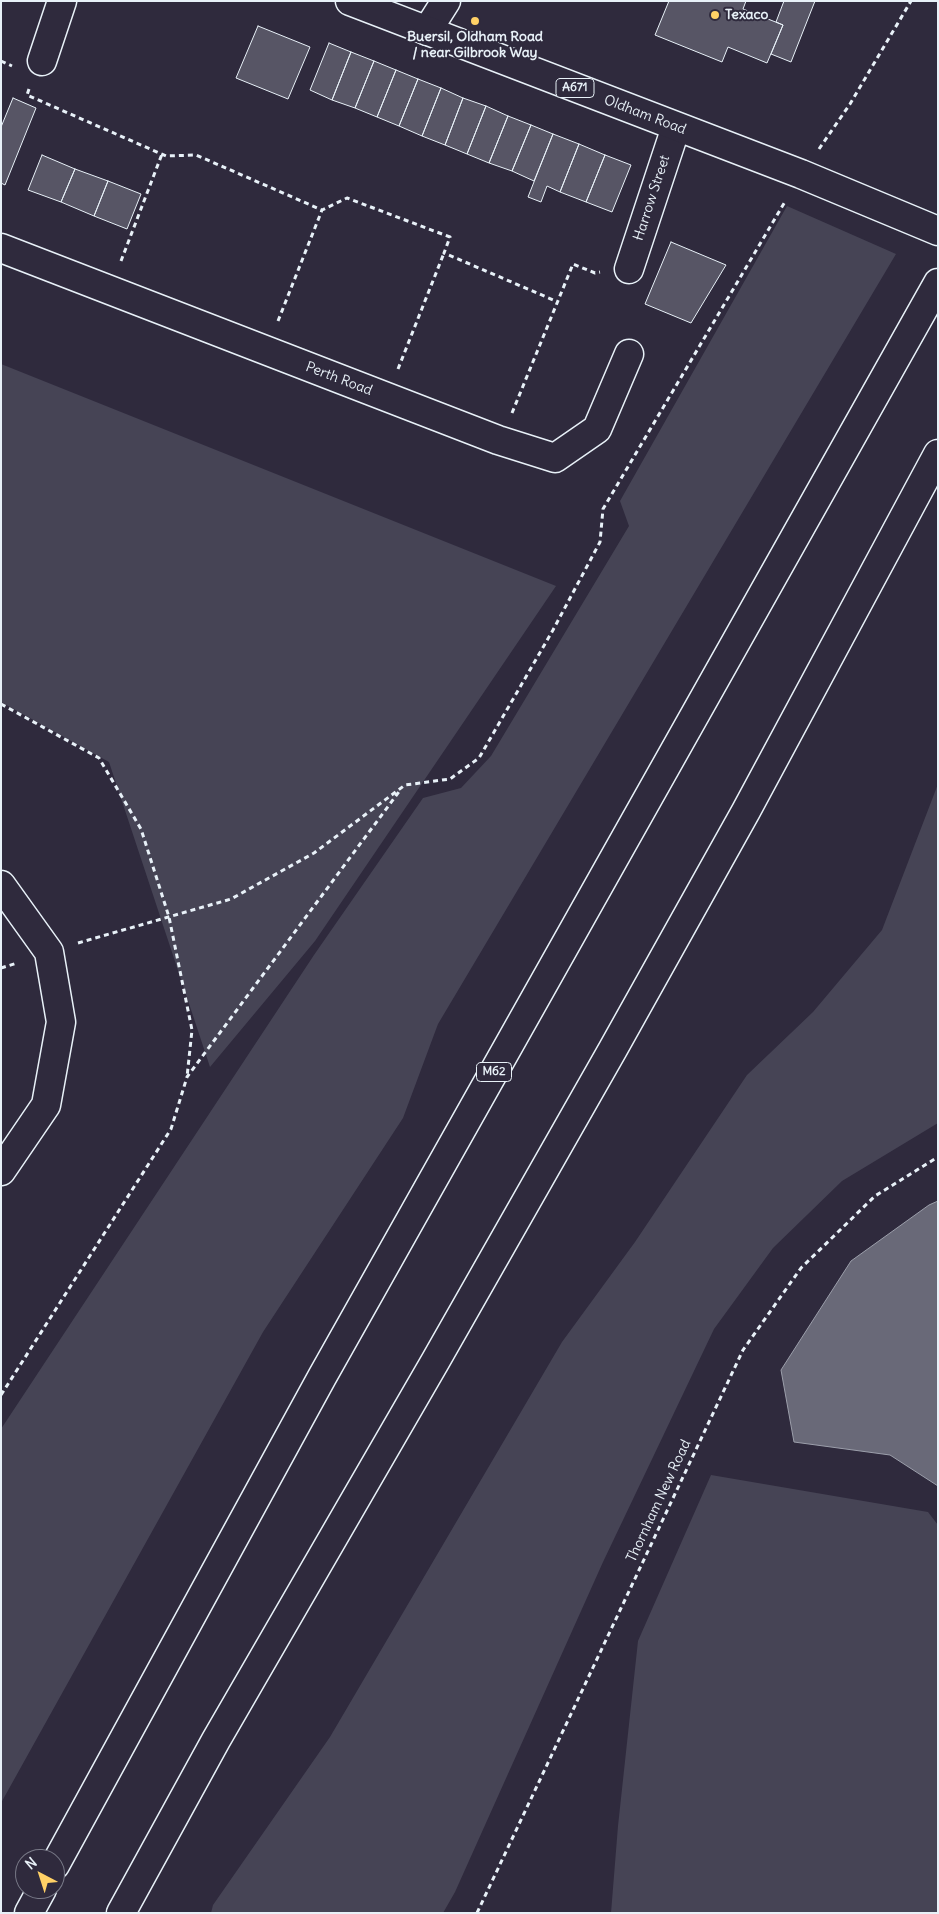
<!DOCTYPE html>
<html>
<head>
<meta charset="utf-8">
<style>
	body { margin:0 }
	#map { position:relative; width:939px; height:1914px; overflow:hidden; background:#2f2a3d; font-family:Delius,sans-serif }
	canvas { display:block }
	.frame { position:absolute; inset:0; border:2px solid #e8f1f8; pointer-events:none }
	.north { position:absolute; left:15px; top:1849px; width:50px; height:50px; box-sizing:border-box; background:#2f2a3d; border:1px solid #797a88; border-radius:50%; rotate:320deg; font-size:14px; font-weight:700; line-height:20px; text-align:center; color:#e8f1f8 }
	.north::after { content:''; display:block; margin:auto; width:18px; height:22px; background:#ffd166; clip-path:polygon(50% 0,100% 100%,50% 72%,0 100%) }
</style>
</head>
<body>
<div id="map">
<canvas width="939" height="1914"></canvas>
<div class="frame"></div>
<div class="north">N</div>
</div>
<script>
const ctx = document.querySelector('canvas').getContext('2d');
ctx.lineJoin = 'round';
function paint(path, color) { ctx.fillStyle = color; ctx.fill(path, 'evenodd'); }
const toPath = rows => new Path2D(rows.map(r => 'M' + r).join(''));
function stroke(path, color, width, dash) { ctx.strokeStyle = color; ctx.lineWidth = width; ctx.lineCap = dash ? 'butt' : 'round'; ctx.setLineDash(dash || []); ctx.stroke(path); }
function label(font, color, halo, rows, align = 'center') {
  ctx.font = font + ' Delius,sans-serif'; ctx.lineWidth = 4; ctx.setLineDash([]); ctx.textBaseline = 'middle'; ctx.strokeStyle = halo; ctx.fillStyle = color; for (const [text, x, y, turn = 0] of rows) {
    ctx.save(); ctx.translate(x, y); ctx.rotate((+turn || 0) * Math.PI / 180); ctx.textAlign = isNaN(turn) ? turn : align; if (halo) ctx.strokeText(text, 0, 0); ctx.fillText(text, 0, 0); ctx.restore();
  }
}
paint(toPath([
	[787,206,896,254,438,1024,403,1118,263,1332,1,1803,1,1429,314,955,423,798,461,788,491,756,629,526,620,501],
	[1,364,556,586,315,941,210,1067,109,762,1,702],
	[938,784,938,1123,842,1181,773,1248,714,1329,603,1562,455,1892,443,1913,211,1913,213,1905,330,1737,562,1342,635,1242,747,1075,813,1012,882,930],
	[711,1475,928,1512,938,1525,938,1913,611,1913,618,1826,638,1641]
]), '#464455');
const water = toPath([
	[938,1201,938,1486,890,1455,794,1442,781,1370,851,1261,929,1205,938,1201]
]);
paint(water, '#696978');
stroke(water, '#9c9fab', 1);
const building = toPath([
	[669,1,746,1,743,9,783,25,767,63,728,47,722,62,655,35,669,1],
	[784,1,815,1,791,62,771,54,783,25,776,22,784,1],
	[258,26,310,47,288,99,236,78,258,26],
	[329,43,351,52,332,100,310,90,329,43],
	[351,52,374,61,355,108,332,100,351,52],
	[374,61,396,70,377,117,355,108,374,61],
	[396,70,418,79,399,126,377,117,396,70],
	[418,79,441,88,422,136,399,126,418,79],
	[441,88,463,98,445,145,422,136,441,88],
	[13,98,36,108,5,185,1,183,1,127,13,98],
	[463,98,486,106,467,154,445,145,463,98],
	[486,106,508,116,489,163,467,154,486,106],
	[508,116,531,125,512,171,489,163,508,116],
	[531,125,553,134,534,181,512,171,531,125],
	[553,134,579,144,560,192,547,186,541,202,528,197,553,134],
	[579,144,605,155,586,202,560,192,579,144],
	[42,155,75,169,61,202,28,190,42,155],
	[605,155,631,165,612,212,586,202,605,155],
	[75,169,108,181,94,216,61,202,75,169],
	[108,181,141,194,127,229,94,216,108,181],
	[671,242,726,265,691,323,645,304,671,242]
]);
paint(building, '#575565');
stroke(building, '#e8f1f8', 1);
const street = toPath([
	[427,31,446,1],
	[42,61,62,1],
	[1,248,498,440,555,458,597,429,629,354],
	[629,269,676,127],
	[1,885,49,952,61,1022,46,1105,1,1171]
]);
const primary = toPath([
	[350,1,801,174,938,231]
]);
const highway = toPath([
	[55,1865,322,1377,938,283],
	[29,1913,42,1889],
	[121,1913,216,1740,436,1360,613,1049,746,811,938,454]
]);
stroke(street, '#e8f1f8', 31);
stroke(primary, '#e8f1f8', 31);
stroke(highway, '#e8f1f8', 31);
stroke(toPath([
	[1,61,12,66],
	[29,89,27,95,166,156,196,155,322,210,347,198,450,237,444,253,558,302],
	[819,149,850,104,911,1],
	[121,261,162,154],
	[278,321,322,210],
	[398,369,444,253],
	[512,413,573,264,595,273,600,272],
	[1,704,99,758,141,829,169,917,192,1030,187,1077],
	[78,943,231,899,314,853,405,785,450,779,479,758,553,630,600,542,603,509,786,200],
	[1,968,17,963],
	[1,1395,171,1129,187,1077,401,789],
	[477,1913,743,1350,801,1268,875,1196,938,1157]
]), '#e8f1f8', 3, [5, 4]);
stroke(street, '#2f2a3d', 28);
stroke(primary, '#2f2a3d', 28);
stroke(highway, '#2f2a3d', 28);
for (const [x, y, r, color] of [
	[715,15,5,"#ffd166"],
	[475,21,5,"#ffd166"]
]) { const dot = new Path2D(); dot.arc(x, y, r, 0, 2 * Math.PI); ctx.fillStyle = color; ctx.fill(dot); stroke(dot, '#2f2a3d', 2); }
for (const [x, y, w] of [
	[575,88,38],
	[494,1072,35]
]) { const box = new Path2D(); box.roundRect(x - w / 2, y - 9.5, w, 19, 4); ctx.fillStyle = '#2f2a3d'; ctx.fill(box); stroke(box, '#e8f1f8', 1); }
label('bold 12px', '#e8f1f8', null, [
	["A671",575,88],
	["M62",494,1072]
]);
label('bold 14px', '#e8f1f8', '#2f2a3d', [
	["Texaco",725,15],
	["Buersil, Oldham Road",475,37,"center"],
	["/ near Gilbrook Way",475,53,"center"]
], 'left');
label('14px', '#e8f1f8', '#2f2a3d', [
	["Oldham Road",645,115,21],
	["Harrow Street",652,198,-72],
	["Perth Road",339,379,21],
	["Thornham New Road",659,1501,-65]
]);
</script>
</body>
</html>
